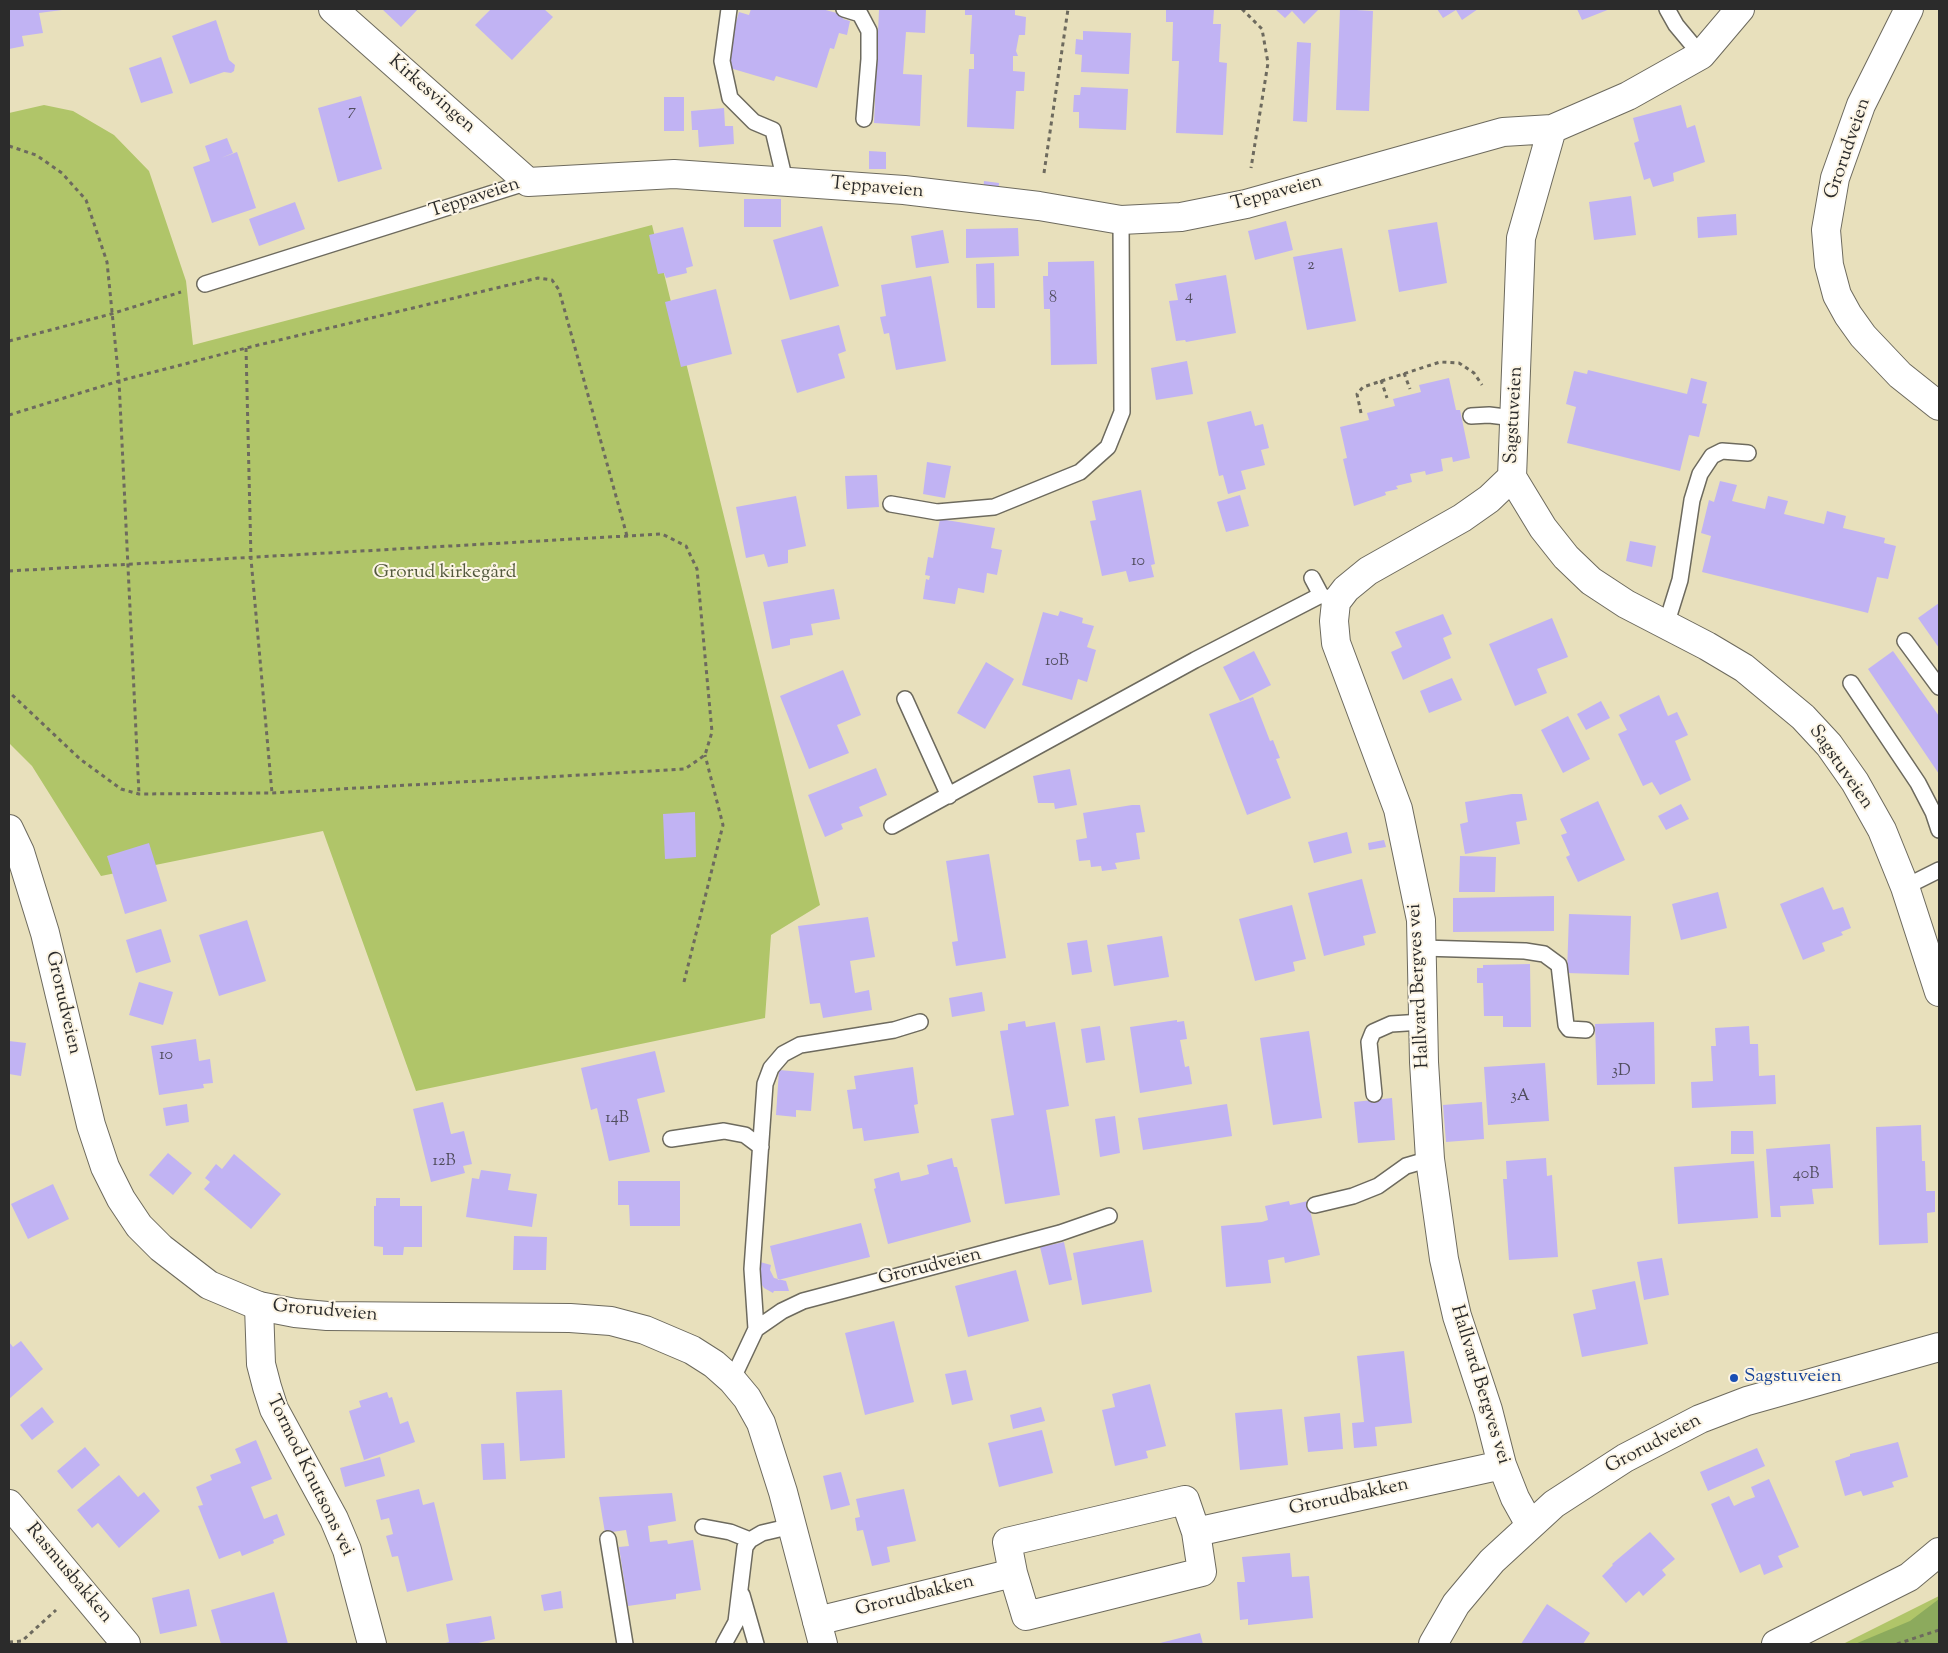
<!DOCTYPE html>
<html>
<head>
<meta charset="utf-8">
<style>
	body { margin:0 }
	#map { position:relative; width:1948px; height:1653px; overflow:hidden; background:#e8e0bc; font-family:"Sorts Mill Goudy",serif }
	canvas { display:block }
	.frame { position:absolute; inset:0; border:10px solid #2b2b2b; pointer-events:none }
</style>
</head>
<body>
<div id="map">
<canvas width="1948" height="1653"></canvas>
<div class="frame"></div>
</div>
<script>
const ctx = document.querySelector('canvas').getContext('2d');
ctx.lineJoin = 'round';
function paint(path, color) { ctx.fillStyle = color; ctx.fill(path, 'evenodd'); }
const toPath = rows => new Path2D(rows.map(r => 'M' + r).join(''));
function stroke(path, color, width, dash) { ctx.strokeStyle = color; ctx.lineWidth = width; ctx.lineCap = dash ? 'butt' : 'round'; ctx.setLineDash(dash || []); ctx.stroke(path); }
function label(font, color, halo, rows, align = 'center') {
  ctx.font = font + ' "Sorts Mill Goudy",serif'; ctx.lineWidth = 4; ctx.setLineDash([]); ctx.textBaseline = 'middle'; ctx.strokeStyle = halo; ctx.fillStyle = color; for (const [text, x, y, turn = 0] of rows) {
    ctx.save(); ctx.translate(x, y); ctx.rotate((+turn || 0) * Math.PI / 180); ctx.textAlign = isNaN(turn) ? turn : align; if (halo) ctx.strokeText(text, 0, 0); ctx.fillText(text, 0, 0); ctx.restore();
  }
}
paint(toPath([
	[44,105,73,111,114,135,149,171,186,281,193,345,652,225,820,905,771,935,765,1018,416,1091,323,831,101,876,32,766,9,743,9,113],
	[1939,1596,1939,1644,1843,1644]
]), '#b0c569');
paint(toPath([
	[1939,1599,1939,1644,1855,1644,1910,1621]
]), '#8caa5d');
paint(toPath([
	[9,9,62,9,62,10,39,13,43,33,22,36,24,46,9,49],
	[382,9,418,9,401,27],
	[491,9,544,9,553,17,512,60,475,25],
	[751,9,822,9,844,15,843,19,850,21,847,35,839,33,834,49,830,48,817,88,776,76,774,81,723,66,739,12,749,15],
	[887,9,926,9,925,33,906,32,903,74,922,75,920,126,874,123,879,10],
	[965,9,1015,9,1015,15,1026,17,1025,35,1019,35,1016,51,1018,56,1013,56,1013,71,1025,72,1024,91,1016,91,1014,129,967,127,969,69,974,69,974,54,970,54,972,15,965,15],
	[1166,9,1214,9,1213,24,1221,24,1219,62,1227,63,1223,135,1176,133,1179,61,1172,61,1173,22,1166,22],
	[1275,9,1319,9,1304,24,1292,11,1285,18],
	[1340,9,1373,11,1369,111,1336,110],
	[1437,9,1478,9,1462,20,1456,10,1443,18],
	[1577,9,1610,9,1582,20],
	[216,20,229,60,235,65,234,71,231,73,224,72,190,84,172,36],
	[1083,31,1131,33,1129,74,1081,72,1082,55,1075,54,1076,39,1083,40],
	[1297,42,1311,43,1307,122,1293,121],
	[161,57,173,93,141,103,129,68],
	[1081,87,1128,89,1126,130,1079,128,1079,112,1073,112,1074,95,1080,95],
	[361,96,382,169,338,182,318,108],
	[664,97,684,97,684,131,664,131],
	[1681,105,1687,128,1695,125,1705,162,1673,173,1674,181,1653,187,1650,178,1644,180,1634,143,1639,141,1633,118],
	[724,108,725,126,733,126,734,144,699,147,698,130,692,130,691,111],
	[227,138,233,153,221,158,237,152,256,208,212,223,193,167,210,161,205,146],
	[869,151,886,152,886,169,869,169],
	[984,181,999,183,998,194,983,193],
	[1631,196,1636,235,1594,240,1589,202],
	[744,199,781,199,781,227,744,227],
	[295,202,305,229,259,246,249,219],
	[1736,214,1737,235,1698,238,1697,217],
	[1286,221,1293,250,1255,260,1248,231],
	[1437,222,1447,283,1399,292,1388,230],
	[822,226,839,286,790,300,773,240],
	[683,227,693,266,686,268,687,273,666,278,664,273,658,274,649,235],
	[1018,228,1019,256,966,258,966,229],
	[943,230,949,263,916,268,911,236],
	[1342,248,1356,321,1307,330,1293,257],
	[1094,261,1097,364,1051,365,1050,309,1044,309,1043,276,1048,276,1048,262],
	[994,263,995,308,977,308,976,264],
	[1226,275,1236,333,1186,342,1185,340,1176,341,1169,301,1178,300,1175,284],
	[931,276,946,361,896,370,889,333,884,334,880,317,886,316,881,285],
	[716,289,732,354,681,367,665,302],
	[839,325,846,351,838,354,845,378,797,393,781,340],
	[1187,361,1193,394,1156,400,1151,368],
	[1588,370,1687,394,1691,378,1707,382,1702,403,1707,404,1699,437,1689,435,1680,471,1567,443,1576,407,1566,404,1574,371,1587,374],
	[1449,378,1456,410,1460,410,1470,458,1453,462,1452,457,1441,459,1443,471,1426,475,1425,471,1410,474,1412,482,1396,486,1398,489,1385,492,1386,495,1354,506,1343,459,1347,458,1340,427,1369,420,1367,413,1395,406,1393,399,1421,392,1419,385],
	[1251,411,1255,426,1263,424,1269,448,1261,450,1265,465,1241,471,1246,489,1228,494,1223,475,1219,476,1207,422],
	[927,462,951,466,945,498,923,494],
	[877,475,879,507,847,509,845,476],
	[1720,481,1737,485,1732,501,1765,509,1768,496,1788,501,1784,514,1824,524,1827,511,1846,516,1843,528,1885,538,1884,543,1896,546,1888,579,1877,577,1868,613,1702,572,1711,536,1701,533,1709,500,1714,502],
	[1141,490,1155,564,1151,565,1154,577,1129,582,1126,571,1102,576,1090,521,1096,520,1092,501],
	[1240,495,1249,526,1226,532,1217,502],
	[796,496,806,546,788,550,788,563,768,567,764,554,746,558,736,507],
	[940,519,995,528,991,548,1002,550,997,575,987,573,984,593,958,588,955,604,923,599,926,579,929,580,930,576,925,575,928,557,933,558],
	[1630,541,1656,546,1652,567,1626,561],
	[834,589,840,619,811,624,813,635,790,639,790,645,772,649,763,602],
	[1939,603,1939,648,1918,618],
	[1060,611,1083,618,1082,623,1094,626,1087,647,1096,650,1087,682,1078,679,1072,700,1022,685,1043,612,1058,616],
	[1443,614,1452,634,1443,638,1451,658,1403,680,1391,652,1402,647,1395,632],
	[1552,618,1568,657,1537,669,1547,693,1515,706,1489,644],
	[1254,651,1271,685,1240,701,1223,667],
	[1893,651,1939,716,1939,774,1868,669],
	[986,662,1014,679,985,729,957,713],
	[843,670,861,715,837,725,849,753,809,769,780,696],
	[1452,678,1462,700,1429,713,1420,691],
	[1659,695,1668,716,1677,712,1688,735,1675,741,1691,780,1660,795,1652,782,1643,786,1618,734,1627,730,1619,715],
	[1253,697,1270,741,1273,740,1280,758,1276,759,1291,798,1247,815,1209,714],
	[1601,701,1610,718,1586,730,1577,714],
	[1568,716,1590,759,1563,773,1541,730],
	[876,768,887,795,859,807,863,816,841,824,843,829,825,837,808,795],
	[1070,769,1077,805,1055,809,1054,803,1038,803,1033,776],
	[1512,794,1522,794,1527,820,1516,822,1520,844,1465,854,1460,824,1468,822,1465,802],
	[1598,801,1625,860,1578,882,1566,857,1570,855,1561,835,1567,833,1560,819],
	[1681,804,1689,819,1666,830,1658,816],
	[1132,805,1140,805,1145,832,1136,833,1140,859,1115,863,1117,869,1102,871,1101,866,1091,867,1090,860,1079,861,1076,840,1087,838,1083,813],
	[695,812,696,857,665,859,663,814],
	[1347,832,1352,853,1314,863,1308,842],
	[1384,840,1386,847,1369,850,1368,843],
	[149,843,167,901,125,914,107,856],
	[989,854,1006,958,956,966,952,942,958,941,946,861],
	[1460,856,1496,857,1495,892,1459,892],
	[1362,879,1376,933,1363,936,1365,945,1324,956,1308,893],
	[1823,887,1833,910,1843,907,1851,928,1841,932,1843,935,1822,943,1825,951,1803,960,1780,904],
	[1718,892,1727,928,1681,940,1672,904],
	[1554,896,1554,931,1453,932,1453,898],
	[1292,905,1306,959,1293,962,1295,971,1255,981,1239,919],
	[1569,914,1631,916,1629,975,1567,973],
	[868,917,875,957,850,961,855,993,869,990,872,1010,823,1018,820,1003,810,1004,798,926],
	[247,920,266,981,219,996,199,935],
	[161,929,171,962,136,973,126,940],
	[1162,936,1169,977,1114,986,1107,945],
	[1087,940,1092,972,1072,975,1067,943],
	[1530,964,1531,1027,1503,1027,1503,1016,1484,1016,1483,983,1477,983,1477,968,1483,968,1483,965],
	[139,982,173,992,163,1025,129,1015],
	[982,992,985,1011,952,1017,949,998],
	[1177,1020,1177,1022,1184,1021,1187,1039,1180,1040,1185,1067,1189,1066,1192,1084,1140,1093,1130,1027],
	[1025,1021,1026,1027,1055,1022,1069,1106,1046,1110,1060,1195,1005,1204,991,1119,1014,1115,1000,1031,1008,1030,1008,1024],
	[1654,1022,1655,1084,1597,1085,1595,1024],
	[1100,1026,1105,1060,1086,1063,1081,1029],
	[1749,1026,1750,1044,1758,1044,1759,1076,1775,1075,1776,1104,1692,1108,1691,1082,1713,1081,1711,1046,1716,1046,1715,1028],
	[1309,1031,1322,1118,1273,1125,1260,1038],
	[196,1039,199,1061,210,1059,213,1083,203,1084,204,1088,159,1095,151,1046],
	[9,1041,26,1043,21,1076,9,1074],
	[655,1051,665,1092,637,1099,650,1152,609,1161,597,1108,591,1110,581,1068],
	[1545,1063,1549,1121,1488,1125,1484,1067],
	[913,1067,918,1104,914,1105,919,1133,864,1141,862,1128,853,1129,847,1090,856,1089,854,1076],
	[779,1070,814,1073,811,1111,796,1110,796,1117,776,1115],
	[1392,1098,1395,1140,1358,1143,1354,1102],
	[443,1102,451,1134,464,1131,472,1164,463,1166,465,1173,431,1182,413,1109],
	[1482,1102,1484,1139,1446,1142,1443,1105],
	[187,1104,189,1122,166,1126,163,1108],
	[1227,1104,1232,1136,1143,1150,1138,1118],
	[1115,1116,1120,1153,1100,1157,1095,1119],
	[1921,1125,1922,1161,1925,1161,1926,1191,1935,1191,1935,1212,1927,1213,1928,1243,1879,1245,1876,1127],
	[1731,1131,1753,1131,1754,1154,1731,1154],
	[1830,1144,1833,1188,1812,1189,1814,1204,1780,1206,1781,1217,1771,1217,1766,1149],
	[168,1153,192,1173,173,1195,149,1175],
	[234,1154,281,1194,251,1229,204,1189,210,1182,205,1178,216,1164,222,1169],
	[952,1158,954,1167,957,1167,971,1222,888,1244,874,1189,876,1188,874,1179,899,1172,901,1181,919,1177,929,1174,927,1165],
	[1546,1158,1547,1176,1552,1175,1558,1257,1509,1260,1503,1179,1507,1179,1506,1161],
	[1754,1161,1758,1218,1678,1224,1674,1167],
	[481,1170,511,1174,508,1190,537,1194,532,1227,466,1217,472,1178,479,1179],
	[618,1181,680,1181,680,1226,630,1226,629,1205,618,1205],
	[53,1184,69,1219,28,1239,11,1204],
	[376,1198,400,1198,400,1206,422,1206,422,1247,404,1247,403,1255,383,1255,383,1247,374,1246,374,1206,376,1206],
	[1289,1201,1290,1205,1308,1201,1320,1255,1285,1263,1284,1257,1268,1260,1271,1283,1226,1287,1221,1226,1262,1222,1268,1220,1265,1206],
	[861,1223,870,1257,778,1280,770,1246],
	[514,1236,547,1237,546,1270,513,1270],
	[1143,1240,1152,1292,1082,1305,1073,1253],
	[1064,1242,1072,1280,1049,1285,1040,1247],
	[1662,1258,1669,1295,1644,1300,1637,1262],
	[760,1262,771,1265,770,1270,774,1278,786,1281,789,1291,774,1291,773,1293,764,1288,758,1279,761,1277],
	[1016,1270,1029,1321,968,1337,955,1286],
	[1635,1281,1648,1344,1582,1357,1573,1314,1596,1309,1592,1290],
	[894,1321,914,1402,865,1415,845,1333],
	[21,1341,43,1369,9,1399,9,1342,13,1347],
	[1404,1351,1412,1423,1375,1427,1377,1446,1354,1448,1352,1423,1364,1422,1357,1356],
	[966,1370,973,1400,952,1405,945,1374],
	[1150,1384,1166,1446,1146,1451,1148,1458,1115,1466,1102,1410,1115,1407,1112,1394],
	[562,1390,565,1458,520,1461,516,1392],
	[387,1392,389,1398,392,1397,400,1424,408,1421,415,1442,364,1460,349,1411,361,1407,359,1401],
	[42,1407,54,1422,32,1440,20,1425],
	[1041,1407,1045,1421,1013,1429,1010,1415],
	[1282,1409,1288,1465,1240,1470,1235,1413],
	[1340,1413,1343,1449,1308,1452,1304,1417],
	[1042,1430,1053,1473,999,1487,988,1443],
	[256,1440,272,1479,251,1487,264,1519,277,1514,285,1535,273,1540,274,1543,242,1556,240,1551,219,1559,198,1506,203,1505,196,1487,212,1480,210,1475,241,1463,235,1449],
	[1898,1442,1908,1477,1892,1482,1894,1487,1863,1496,1861,1491,1845,1496,1835,1461,1850,1456,1850,1454],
	[504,1443,506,1479,483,1480,481,1444],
	[85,1447,100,1465,72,1489,57,1471],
	[1757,1448,1765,1466,1708,1491,1700,1472],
	[380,1457,385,1476,345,1487,340,1468],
	[841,1472,850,1505,831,1510,823,1476],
	[119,1475,138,1497,144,1492,160,1511,119,1548,98,1523,92,1528,77,1510],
	[1769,1479,1799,1547,1778,1556,1783,1567,1764,1575,1760,1564,1740,1573,1711,1504,1729,1496,1734,1506,1744,1501,1755,1497,1751,1487],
	[419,1489,423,1505,434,1502,453,1580,407,1592,398,1556,392,1557,386,1536,393,1534,389,1518,381,1520,376,1500],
	[904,1489,916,1541,887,1547,890,1562,872,1566,863,1530,857,1531,855,1518,860,1517,856,1499],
	[672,1493,676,1521,648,1526,650,1542,667,1540,668,1544,693,1540,701,1590,676,1594,676,1599,628,1606,619,1547,629,1546,626,1530,605,1533,599,1497],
	[1650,1532,1675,1559,1662,1570,1666,1575,1643,1596,1639,1591,1626,1603,1602,1576,1613,1565,1612,1564],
	[1290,1553,1292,1577,1309,1576,1313,1618,1248,1625,1248,1619,1240,1620,1237,1582,1245,1582,1242,1557],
	[189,1589,197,1626,160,1634,152,1598],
	[561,1591,563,1608,544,1611,541,1595],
	[274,1592,288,1644,221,1644,211,1610],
	[1547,1604,1590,1633,1583,1644,1521,1644],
	[491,1616,495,1639,474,1644,442,1644,449,1642,446,1624],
	[1200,1633,1203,1644,1156,1644]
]), '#c1b3f3');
const lane = toPath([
	[729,9,722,61,730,98,754,122,773,130,785,181],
	[844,9,860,14,869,31,869,59,864,119],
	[1667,9,1676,25,1701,55],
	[205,284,528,182],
	[1471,416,1489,415,1514,418],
	[891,504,937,512,994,507,1080,472,1108,447,1122,412,1121,220],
	[1312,578,1321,595],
	[1666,625,1680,580,1692,500,1700,474,1712,456,1722,451,1748,453],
	[1905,641,1939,687],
	[1851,683,1918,783,1933,812,1939,830],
	[905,699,949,796],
	[892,826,1195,660,1321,595,1336,602],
	[1905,887,1939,870],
	[1422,948,1525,951,1544,954,1559,965,1566,1025,1569,1029,1586,1030],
	[1374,1094,1369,1042,1373,1032,1391,1024,1422,1022],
	[671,1139,724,1131,745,1135,761,1147],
	[1315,1205,1353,1196,1378,1186,1406,1166,1430,1159],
	[756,1329,782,1311,803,1301,1060,1233,1109,1216],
	[732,1380,756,1329,752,1269,765,1084,771,1068,783,1054,800,1045,894,1030,920,1022],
	[703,1527,730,1532,750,1540],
	[608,1539,625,1644],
	[742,1595,756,1644],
	[724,1644,736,1622,745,1547,750,1540,762,1533,792,1526]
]);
const street = toPath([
	[333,9,528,182,674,174,904,190,1039,206,1121,220,1181,217,1246,204,1503,132,1552,129,1628,96,1701,55,1740,9],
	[1552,129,1521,238,1512,477,1543,528,1566,557,1591,581,1626,604,1707,646,1744,668,1803,717,1829,745,1855,782,1882,830,1905,887,1939,992],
	[1512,477,1489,499,1462,518,1368,571,1346,589,1336,602,1334,621,1336,643,1398,809,1421,920,1424,1062,1430,1159,1444,1259,1457,1316,1488,1410,1502,1465,1515,1498,1530,1525],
	[259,1306,261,1364,267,1387,274,1409,334,1519,347,1550,372,1644],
	[1185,1500,1196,1532,1202,1572,1026,1616,1013,1573,1007,1542,1185,1500],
	[9,1504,126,1644],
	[1196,1532,1502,1465],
	[817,1621,1013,1573],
	[1776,1644,1909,1577,1939,1552]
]);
const secondary = toPath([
	[1909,9,1861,105,1835,178,1826,230,1829,265,1837,295,1848,315,1863,336,1900,375,1939,406],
	[9,829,20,852,45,933,91,1125,105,1167,121,1199,139,1226,161,1248,209,1285,259,1306,295,1313,327,1316,570,1318,611,1321,645,1330,692,1350,714,1364,732,1380,747,1398,761,1423,783,1492,823,1644],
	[1433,1644,1456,1604,1492,1561,1554,1504,1625,1458,1700,1419,1747,1401,1939,1347]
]);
stroke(lane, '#6d6a5e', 18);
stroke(street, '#6d6a5e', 30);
stroke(secondary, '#6d6a5e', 30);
stroke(toPath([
	[1242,9,1262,29,1268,63,1251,168],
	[9,146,36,155,62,173,86,200,107,262,119,381,139,794],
	[1044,173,1068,9],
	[9,341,111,314,181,292],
	[246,348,251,559,272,793],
	[1404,373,1410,389],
	[1381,380,1387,398],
	[1361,413,1357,394,1363,387,1440,362,1459,363,1474,373,1482,385],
	[9,415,119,381,246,348,538,278,552,280,559,290,627,536],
	[9,571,662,534,686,546,697,569,712,732,705,755,685,769,272,793,139,794,121,789,80,759,9,692],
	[684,982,723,825,705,755],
	[9,1642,22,1641,56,1610],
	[1897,1644,1939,1630]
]), '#6d6a5e', 3, [4, 4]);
stroke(lane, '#fff', 15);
stroke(street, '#fff', 28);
stroke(secondary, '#fff', 28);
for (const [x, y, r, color] of [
	[1734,1378,5,"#1a4fb4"]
]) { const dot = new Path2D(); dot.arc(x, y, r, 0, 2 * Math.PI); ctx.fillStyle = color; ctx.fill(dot); stroke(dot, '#fcf5e5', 2); }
label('16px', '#504d5d', null, [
	["7",352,112],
	["2",1311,266],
	["4",1189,297],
	["8",1053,299],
	["10",1138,562],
	["10B",1057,662],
	["10",166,1056],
	["3D",1621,1072],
	["3A",1520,1097],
	["14B",617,1119],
	["12B",444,1162],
	["40B",1806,1175]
]);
label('19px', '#2b2b2b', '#fcf5e5', [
	["Kirkesvingen",431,95,41],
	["Grorudveien",1849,149,-71],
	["Teppaveien",877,189,5],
	["Teppaveien",1277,194,-15],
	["Teppaveien",475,199,-18],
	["Sagstuveien",1515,415,-87],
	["Sagstuveien",1840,768,55],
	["Hallvard Bergves vei",1420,986,-93],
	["Grorudveien",62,1003,77],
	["Grorudveien",930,1268,-14],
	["Grorudveien",325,1312,5],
	["Hallvard Bergves vei",1479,1385,73],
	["Grorudveien",1654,1445,-28],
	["Tormod Knutsons vei",309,1476,64],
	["Grorudbakken",1349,1498,-12],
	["Rasmusbakken",68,1574,50],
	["Grorudbakken",915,1597,-14]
]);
label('19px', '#53593e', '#fcf5e5', [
	["Grorud kirkegård",445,574]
]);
label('19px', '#164399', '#fcf5e5', [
	["Sagstuveien",1744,1378]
], 'left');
</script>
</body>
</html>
